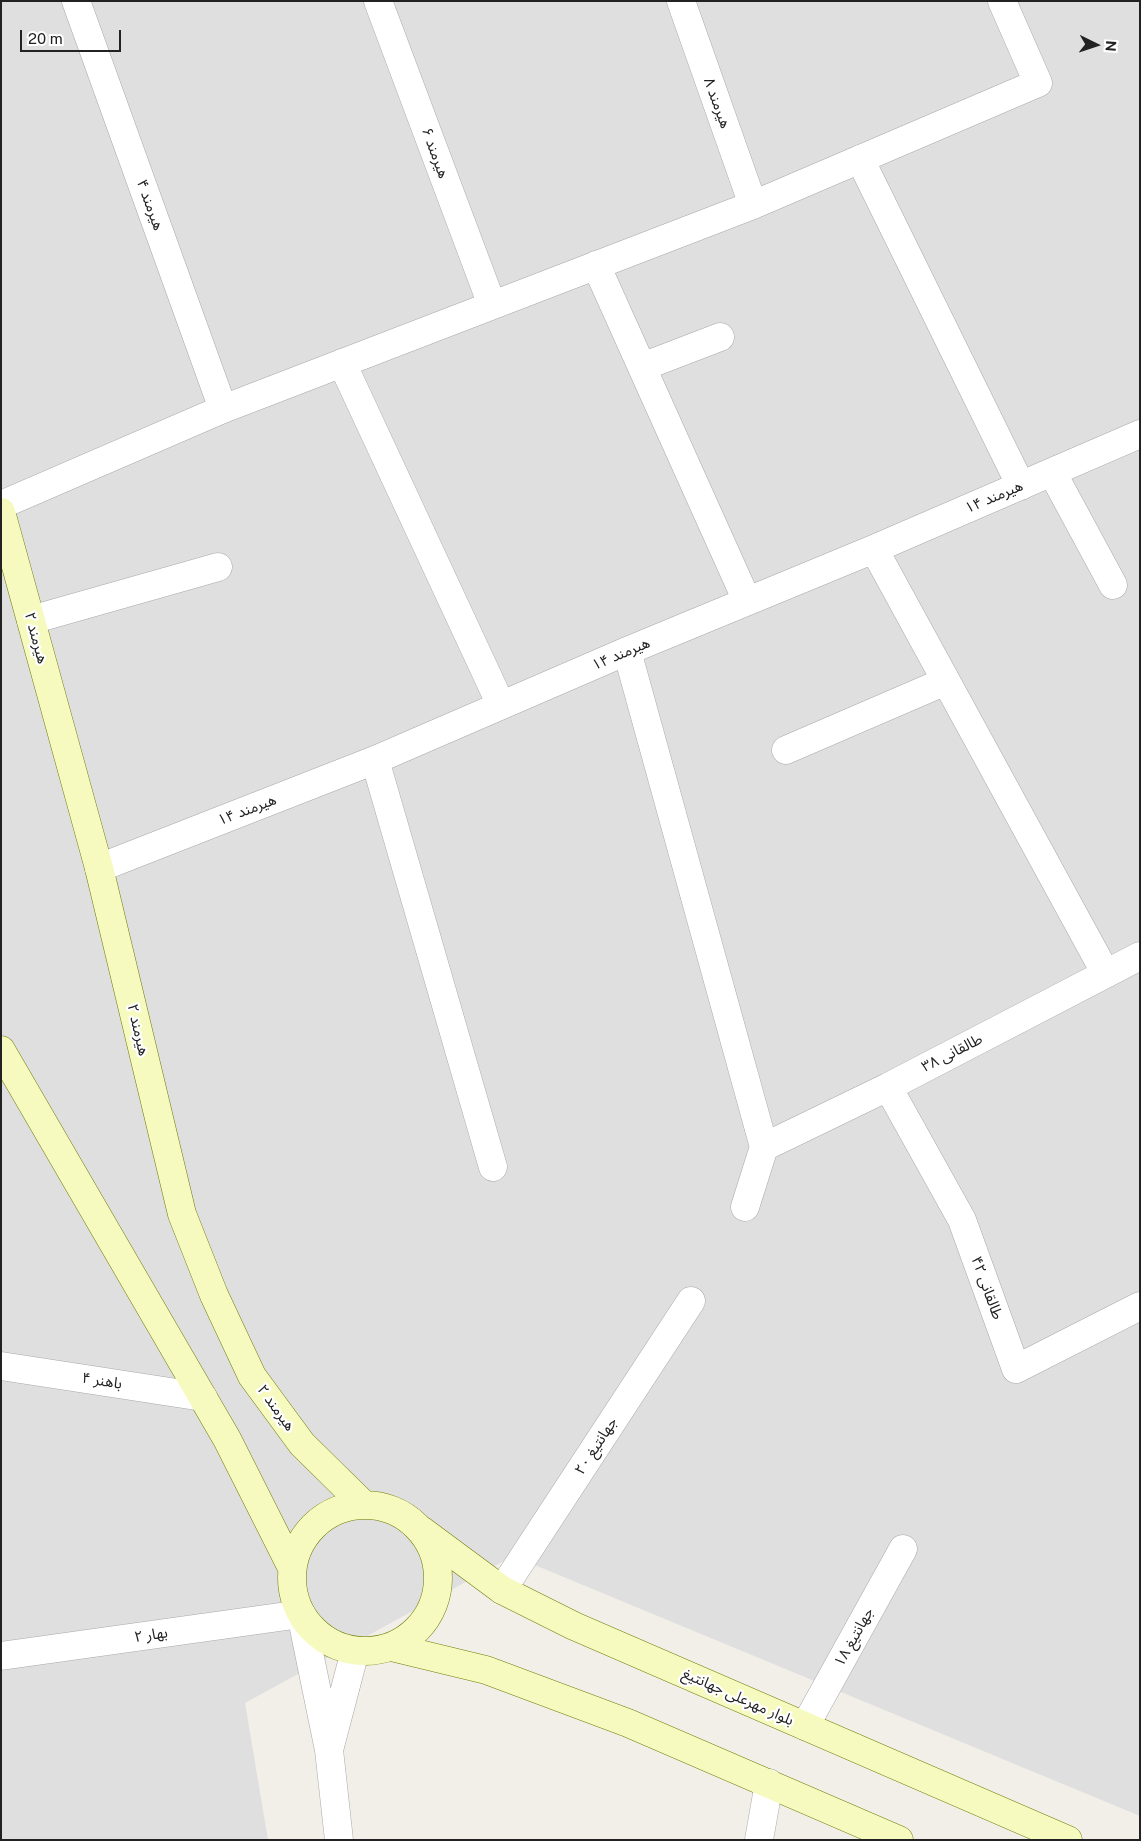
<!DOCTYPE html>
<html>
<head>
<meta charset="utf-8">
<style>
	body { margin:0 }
	#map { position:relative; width:1141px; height:1841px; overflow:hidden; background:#f2efe9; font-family:"Public Sans",sans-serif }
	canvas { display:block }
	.frame { position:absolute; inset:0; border:2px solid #222; pointer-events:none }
	.north { position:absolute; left:1071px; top:20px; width:50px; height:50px; -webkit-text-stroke:4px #fff; paint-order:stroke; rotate:94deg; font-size:14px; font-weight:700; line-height:20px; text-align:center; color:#222 }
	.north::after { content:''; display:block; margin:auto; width:18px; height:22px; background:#222; clip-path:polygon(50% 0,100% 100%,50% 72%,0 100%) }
	.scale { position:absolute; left:20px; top:30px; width:101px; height:22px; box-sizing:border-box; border:2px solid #222; border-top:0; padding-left:6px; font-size:15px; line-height:18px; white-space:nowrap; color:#222; -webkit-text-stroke:4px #fff; paint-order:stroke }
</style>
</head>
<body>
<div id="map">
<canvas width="1141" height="1841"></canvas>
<div class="frame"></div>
<div class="north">N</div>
<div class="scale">20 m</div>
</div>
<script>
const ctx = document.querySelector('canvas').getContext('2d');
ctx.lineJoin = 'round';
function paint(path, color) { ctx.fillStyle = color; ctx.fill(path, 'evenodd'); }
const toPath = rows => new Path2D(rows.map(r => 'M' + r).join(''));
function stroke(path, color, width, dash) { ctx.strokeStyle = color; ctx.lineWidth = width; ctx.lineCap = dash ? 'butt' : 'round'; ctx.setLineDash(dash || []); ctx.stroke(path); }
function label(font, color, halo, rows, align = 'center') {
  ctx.font = font + ' "Public Sans","Noto Sans Arabic",sans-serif'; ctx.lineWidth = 4.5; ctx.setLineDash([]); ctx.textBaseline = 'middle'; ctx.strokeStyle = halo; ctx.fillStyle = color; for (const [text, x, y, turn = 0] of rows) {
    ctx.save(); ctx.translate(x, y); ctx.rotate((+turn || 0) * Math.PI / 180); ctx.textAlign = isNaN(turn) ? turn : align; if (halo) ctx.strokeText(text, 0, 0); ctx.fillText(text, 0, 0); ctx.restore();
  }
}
paint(toPath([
	[1,1,1140,1,1140,1816,513,1556,245,1703,268,1840,1,1840]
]), '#e0dfdf');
const minor = toPath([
	[76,1,223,409],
	[378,1,492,305],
	[681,1,753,205],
	[860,159,1021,486],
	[596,265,747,601],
	[342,363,501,705],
	[642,367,720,337],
	[1052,472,1113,585],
	[1,505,223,409,753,205,1038,83,1002,1],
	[874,549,1106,974],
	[31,620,218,567],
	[627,651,764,1147,745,1207],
	[786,750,946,681],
	[375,760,493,1167],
	[99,868,375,760,627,651,874,549,1140,434],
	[888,1087,962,1220,1016,1369,1140,1306],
	[764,1147,888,1087,1140,956],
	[1,1366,203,1397],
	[502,1590,691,1301],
	[1,1656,301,1614],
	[805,1726,903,1549],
	[759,1840,769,1783]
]);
const tertiary = toPath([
	[301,1614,329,1750,355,1651],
	[329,1750,339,1840]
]);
const secondary = toPath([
	[1,512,99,868,182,1214,214,1295,252,1376,302,1444,363,1504],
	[1,1050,227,1439,292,1568],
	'292 1578a73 73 0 1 1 146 0a73 73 0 1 1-146 0Z',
	[421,1530,502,1590,574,1626,1068,1840],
	[391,1647,486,1670,628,1723,899,1840]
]);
stroke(minor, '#a9a9a9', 29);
stroke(tertiary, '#a9a9a9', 29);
stroke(secondary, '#707d05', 29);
stroke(minor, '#fff', 28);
stroke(tertiary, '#fff', 28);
stroke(secondary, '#f7fabf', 28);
label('15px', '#222', '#fff', [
	["هیرمند ۸",717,103,70],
	["هیرمند ۶",435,153,70],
	["هیرمند ۴",150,205,70],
	["هیرمند ۱۴",994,497,-23],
	["هیرمند ۲",36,638,75],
	["هیرمند ۱۴",621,654,-23],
	["هیرمند ۱۴",247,810,-21],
	["هیرمند ۲",138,1030,77],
	["طالقانی ۳۸",952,1053,-27],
	["طالقانی ۴۲",987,1288,70],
	["باهنر ۴",102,1381,9],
	["هیرمند ۲",276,1408,54],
	["جهانتیغ ۲۰",596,1446,-57],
	["بهار ۲",151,1635,-8],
	["جهانتیغ ۱۸",854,1637,-61],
	["بلوار مهرعلی جهانتیغ",738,1697,24]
]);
</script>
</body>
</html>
